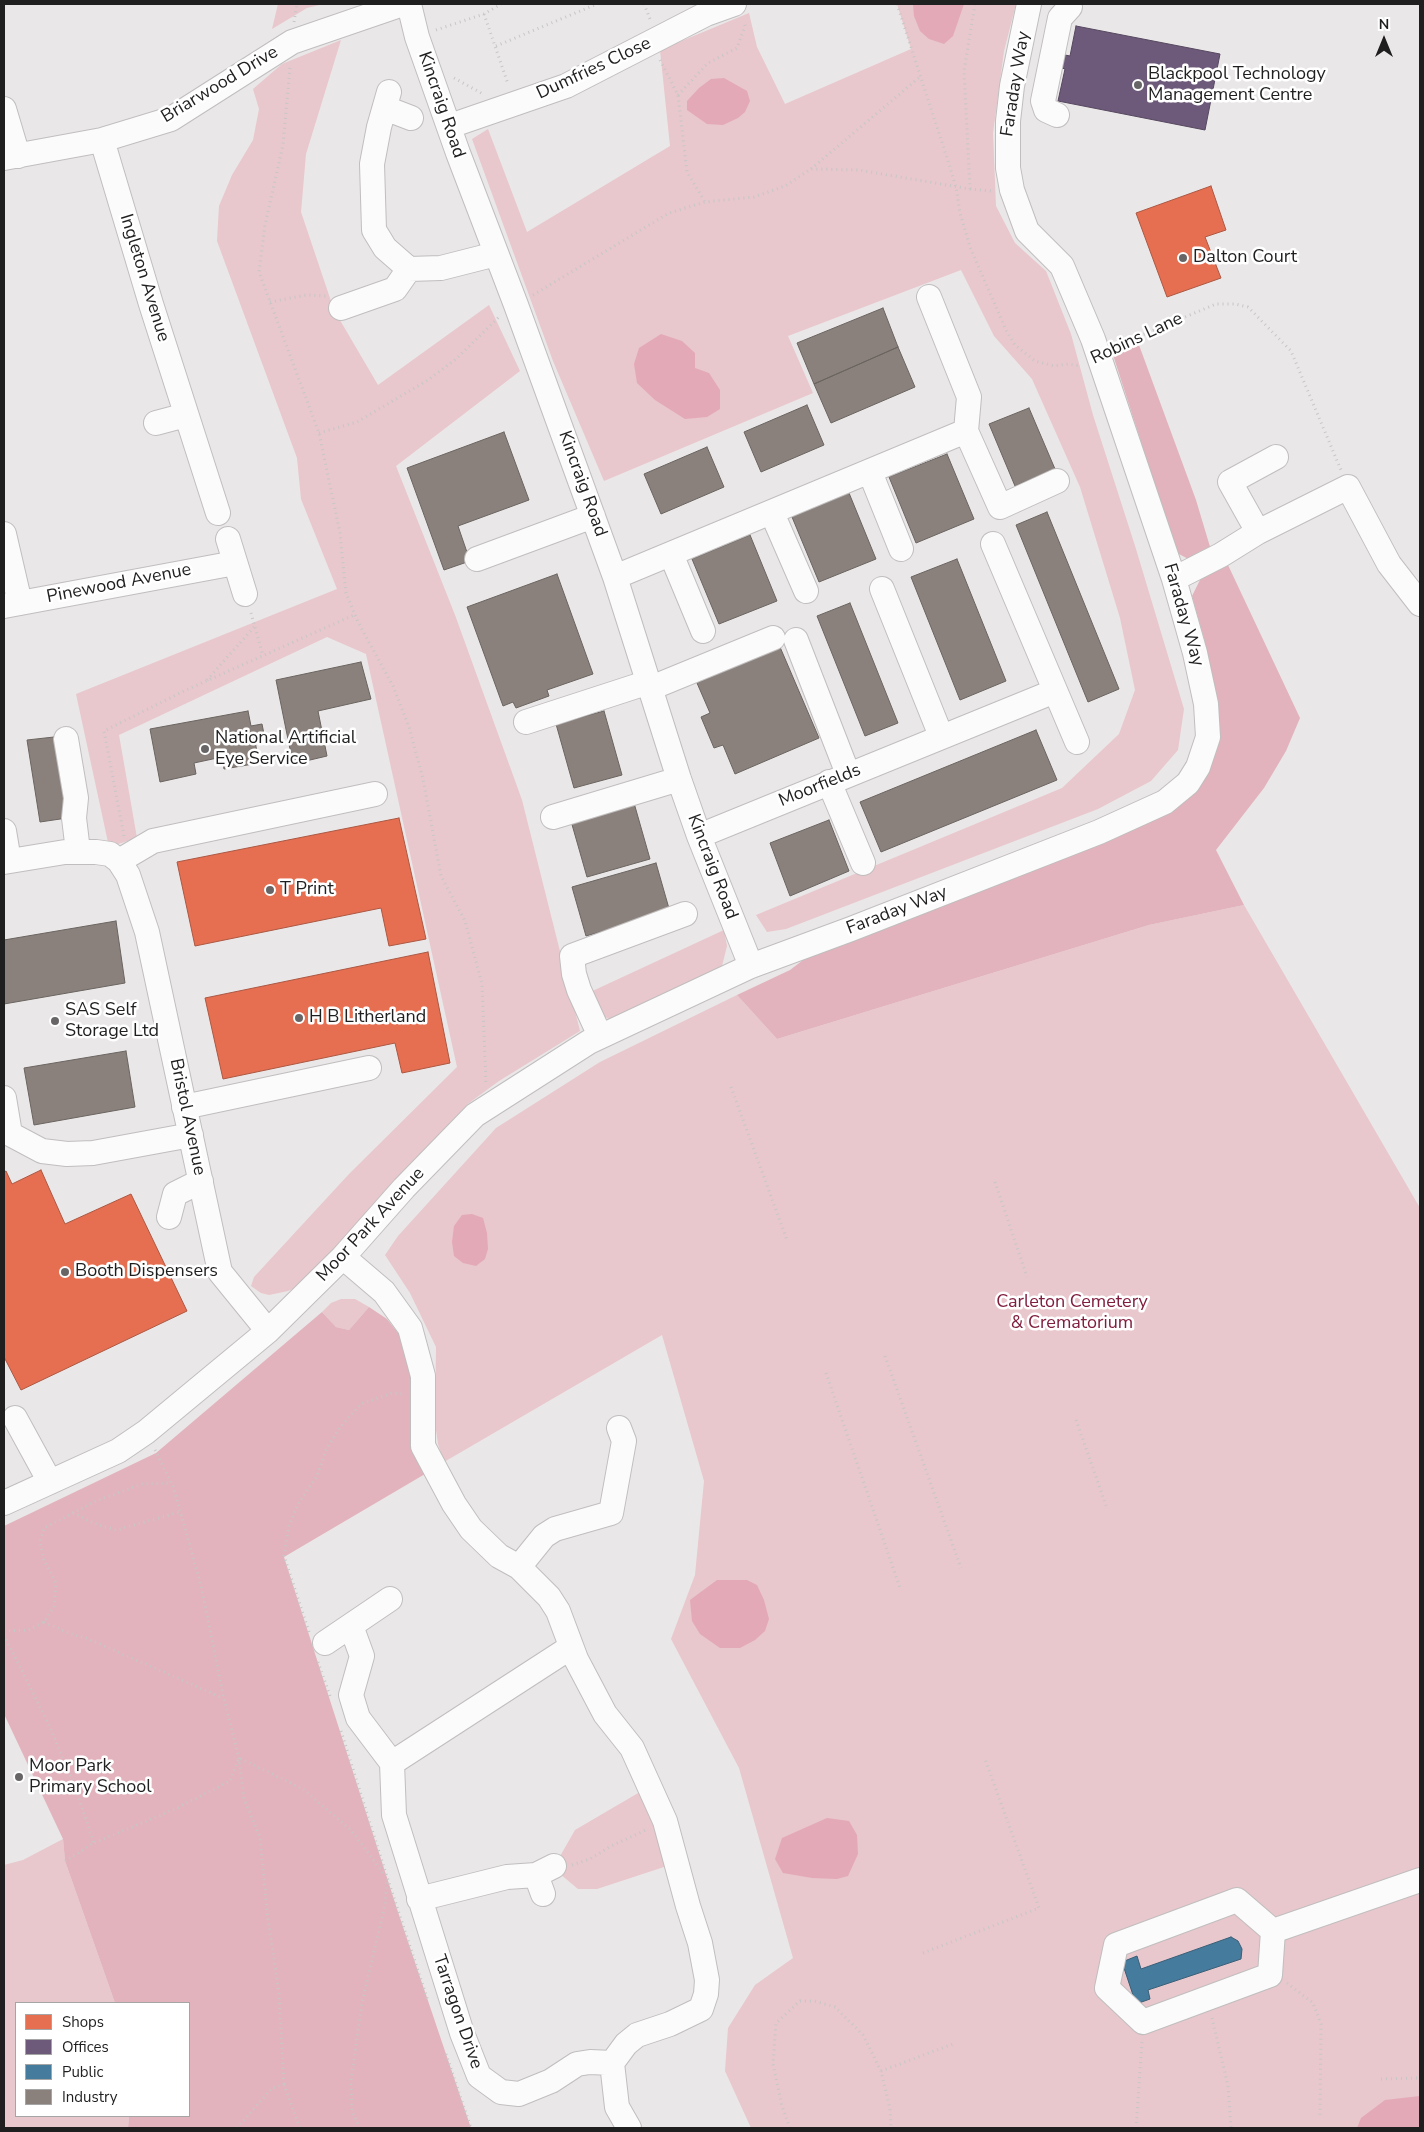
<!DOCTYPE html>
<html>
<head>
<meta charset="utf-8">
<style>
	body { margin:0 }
	#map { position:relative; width:1424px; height:2132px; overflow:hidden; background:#eae7e8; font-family:"Nunito Sans",sans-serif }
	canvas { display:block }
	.frame { position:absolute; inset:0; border:5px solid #201f1f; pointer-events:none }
	.legend { position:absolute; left:15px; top:2002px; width:175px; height:115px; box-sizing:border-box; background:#fff; border:1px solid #a6a5a5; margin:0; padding:6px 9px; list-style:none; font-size:15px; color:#201f1f }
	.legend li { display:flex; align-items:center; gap:10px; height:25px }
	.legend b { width:25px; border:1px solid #a6a5a5 }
	.north { position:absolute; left:1359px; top:15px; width:50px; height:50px; -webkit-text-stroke:4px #fff; paint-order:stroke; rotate:0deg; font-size:14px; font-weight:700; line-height:20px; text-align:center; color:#201f1f }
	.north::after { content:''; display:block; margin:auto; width:18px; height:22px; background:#201f1f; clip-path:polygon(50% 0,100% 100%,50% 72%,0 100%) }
</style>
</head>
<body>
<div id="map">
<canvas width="1424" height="2132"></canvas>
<div class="frame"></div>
<ul class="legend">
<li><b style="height:14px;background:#e76f51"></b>Shops</li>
<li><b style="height:14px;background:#6d597a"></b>Offices</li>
<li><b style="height:14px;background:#457b9d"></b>Public</li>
<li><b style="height:14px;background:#8a817c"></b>Industry</li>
</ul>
<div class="north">N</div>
</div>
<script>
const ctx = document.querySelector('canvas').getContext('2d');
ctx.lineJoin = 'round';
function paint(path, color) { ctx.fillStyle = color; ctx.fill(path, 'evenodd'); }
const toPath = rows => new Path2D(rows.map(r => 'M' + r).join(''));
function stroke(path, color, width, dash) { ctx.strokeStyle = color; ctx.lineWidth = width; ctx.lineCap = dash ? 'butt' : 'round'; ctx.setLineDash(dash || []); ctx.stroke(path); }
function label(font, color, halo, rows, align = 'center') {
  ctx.font = font + ' "Nunito Sans",sans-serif'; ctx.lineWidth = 5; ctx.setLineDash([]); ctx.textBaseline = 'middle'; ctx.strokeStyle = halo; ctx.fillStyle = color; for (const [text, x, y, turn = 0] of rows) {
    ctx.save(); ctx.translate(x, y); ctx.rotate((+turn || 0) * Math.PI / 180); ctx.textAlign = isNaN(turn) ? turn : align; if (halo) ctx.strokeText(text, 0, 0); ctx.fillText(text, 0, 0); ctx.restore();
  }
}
paint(toPath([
	[278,4,323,4,307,8,272,29],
	[897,4,1016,4,1004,51,993,133,996,206,1015,243,1046,271,1071,334,1093,415,1136,549,1184,709,1178,750,1151,781,1098,809,786,929,767,932,756,915,1062,788,1119,734,1135,690,1120,618,1080,487,1032,379,994,336,961,270,788,336,813,393,604,481,553,361,472,139,488,129,527,232,670,146,660,50,749,13,757,47,785,104,911,49],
	[341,40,306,154,301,212,334,310,378,385,489,305,520,371,396,466,455,615,522,800,580,1031,499,1081,469,1103,384,1192,322,1263,297,1287,288,1291,269,1295,261,1293,251,1286,254,1277,349,1174,457,1067,366,654,327,637,119,735,137,838,109,847,76,694,337,589,301,499,297,458,217,241,219,206,232,175,253,140,259,109,253,89,282,64],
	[1244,905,1420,1208,1420,2128,751,2128,725,2071,728,2028,755,1985,793,1958,739,1768,671,1639,695,1575,704,1481,662,1335,444,1462,438,1444,435,1423,436,1347,410,1293,385,1255,398,1236,496,1128,600,1062,737,995,777,1039,1149,925],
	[724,930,727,946,722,966,707,977,627,1015,609,1019,599,1014,586,994],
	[341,1299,355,1299,369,1307,349,1330,336,1327,322,1312,331,1303],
	[645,1789,670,1865,597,1889,578,1889,560,1874,559,1858,575,1830],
	[63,1839,65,1861,115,2003,16,2003,16,2116,129,2116,128,2128,4,2128,4,1865,23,1860]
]), '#e8c7cd');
paint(toPath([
	[1139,345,1196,500,1211,550,1192,561,1177,553,1113,355],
	[1228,565,1300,718,1286,751,1264,788,1216,850,1244,905,1149,925,777,1039,737,995,790,970,836,935,1188,783,1206,704,1205,642,1192,596,1202,576],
	[369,1307,387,1319,402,1338,411,1359,413,1405,411,1441,425,1474,284,1557,398,1912,471,2128,128,2128,129,2116,189,2116,189,2003,115,2003,65,1861,63,1839,4,1714,4,1526,156,1453,322,1312,336,1327,349,1330]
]), '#e2b3bd');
paint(toPath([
	[913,4,964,4,953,36,944,44,929,39,920,31,914,16],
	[724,78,747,91,750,101,745,112,738,118,723,125,707,124,687,110,687,101,699,88,711,79],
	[661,334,682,341,695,353,695,368,709,373,720,390,720,409,707,417,685,419,655,400,637,383,634,364,639,348],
	[472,1214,483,1218,487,1233,488,1249,485,1259,476,1266,463,1263,454,1256,452,1242,454,1226,462,1215],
	[717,1580,747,1580,757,1585,764,1600,769,1619,765,1631,755,1640,740,1648,720,1648,700,1634,692,1621,690,1600],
	[827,1818,849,1821,857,1835,858,1854,848,1876,837,1879,812,1878,783,1873,775,1859,782,1838],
	[1420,2096,1420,2128,1357,2128,1361,2118,1385,2100]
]), '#e4a9b6');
const shops = toPath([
	[1211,186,1226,230,1205,237,1221,278,1167,297,1136,213,1211,186],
	[399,818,426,939,389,946,381,908,195,946,177,862,399,818],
	[428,952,450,1063,402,1073,395,1043,223,1079,205,998,428,952],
	[41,1170,65,1224,131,1194,187,1311,21,1390,4,1357,4,1172,6,1171,12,1184,41,1170]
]);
paint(shops, '#e76f51');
stroke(shops, '#ab5742', 1);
const offices = toPath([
	[1076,26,1220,54,1205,130,1058,101,1065,69,1062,68,1065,55,1070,56,1076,26]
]);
paint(offices, '#6d597a');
stroke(offices, '#56485f', 1);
const public = toPath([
	[1231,1937,1238,1941,1242,1949,1241,1959,1148,1990,1150,1999,1136,2004,1122,1962,1137,1956,1141,1969,1231,1937]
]);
paint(public, '#457b9d');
stroke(public, '#3a5f77', 1);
const industry = toPath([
	[883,308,898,347,814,384,797,343,883,308],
	[898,347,915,387,831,423,814,384,898,347],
	[807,405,824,445,761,472,744,432,807,405],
	[1029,408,1055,469,1015,486,989,424,1029,408],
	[504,432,529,500,458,526,470,561,444,570,407,468,504,432],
	[707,447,724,487,661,514,644,474,707,447],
	[947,454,974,519,916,543,889,477,947,454],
	[849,493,876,559,819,582,792,517,849,493],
	[1047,512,1119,689,1088,702,1016,525,1047,512],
	[750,535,777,601,719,624,692,559,750,535],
	[957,559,1006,681,960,700,911,577,957,559],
	[557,574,593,674,547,690,549,696,516,708,513,702,503,706,467,607,557,574],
	[850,603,898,723,865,736,817,616,850,603],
	[780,647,819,738,735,774,723,745,714,748,701,717,710,713,697,683,780,647],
	[361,662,371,699,318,711,327,756,293,764,276,680,361,662],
	[248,711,251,726,262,724,265,739,255,741,259,763,224,769,222,757,194,763,196,774,160,782,150,729,248,711],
	[604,711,622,775,574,788,556,724,604,711],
	[1036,730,1057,780,881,852,860,802,1036,730],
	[54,737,67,818,40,822,27,740,54,737],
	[634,803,650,859,587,877,571,821,634,803],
	[829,820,849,871,790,896,770,843,829,820],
	[656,863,670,912,586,936,572,887,656,863],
	[116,921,125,983,4,1004,4,940,116,921],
	[126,1051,135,1107,34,1125,24,1068,126,1051]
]);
paint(industry, '#8a817c');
stroke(industry, '#6a6460', 1);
const minor = toPath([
	[409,4,417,37,458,153,516,305,615,577,679,779,699,836,751,966],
	[389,92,379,127,372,164,374,230,385,248,409,269,441,268,496,254],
	[385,108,411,118],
	[4,109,18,156],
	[1057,115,1046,110,1043,101,1060,18,1070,7],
	[450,126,566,86,706,14,734,4],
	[102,140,151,304,218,513],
	[4,158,102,140,171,119,292,42,403,4],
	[929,297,969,397,966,431,1000,507,1057,481],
	[341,308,395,289,409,269],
	[156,423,186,415],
	[870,472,901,549],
	[772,513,806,591],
	[1258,532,1348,487,1389,564,1420,604],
	[4,534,20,603],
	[228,539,245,594],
	[993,544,1077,742],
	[671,554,703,631],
	[477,559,593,516],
	[615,577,966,431],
	[1174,579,1221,555,1258,532,1230,482,1276,457],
	[882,589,941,736],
	[4,606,235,563],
	[796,640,848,774],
	[651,688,773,638],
	[526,722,649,682],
	[66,739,76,798,74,818,78,851],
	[829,782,863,863],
	[553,817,679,779],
	[4,831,9,861],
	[699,836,1055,691],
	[119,861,153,841,375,794],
	[4,862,65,852,96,852,110,854,119,861,128,875,147,932,220,1272,268,1331],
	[600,1036,579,990,574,974,572,956,685,914],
	[4,1098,10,1134,42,1151,67,1154,93,1153,191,1135],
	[184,1107,369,1068],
	[169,1217,175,1194,201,1181],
	[343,1257,384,1292,410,1328,423,1376,423,1446,454,1504,471,1529,499,1556,519,1567,549,1597,558,1611,576,1659,605,1714,632,1748,665,1821,688,1906,700,1943,707,1980,706,1994,701,2009,670,2024,637,2035,626,2044,612,2063],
	[15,1418,50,1482],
	[4,1503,118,1451,146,1432,268,1331,343,1257,404,1188,475,1115,589,1042,751,966,851,929,1099,832,1165,802,1188,783,1198,767,1208,737,1206,704,1195,653,1174,579,1093,339,1062,266,1027,231,1012,190,1008,168,1008,121,1012,86,1029,4],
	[519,1567,544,1536,555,1529,611,1513,624,1441,619,1428],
	[351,1626,362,1656,351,1695,358,1718,392,1763],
	[325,1643,390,1599],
	[392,1763,394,1815,462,2033,479,2076,501,2092,519,2094,551,2081,577,2064,590,2062,612,2063],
	[392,1763,571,1647],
	[536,1875,543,1894],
	[419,1899,507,1877,536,1875,554,1866],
	[1273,1931,1270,1975,1143,2022,1107,1988,1116,1945,1237,1900,1273,1931,1420,1880],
	[612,2063,617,2107,629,2128]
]);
stroke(minor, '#c0bebe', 26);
stroke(toPath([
	[644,4,650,19],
	[897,4,948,161,956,187,960,213,970,247,1006,330,1015,345,1035,361,1054,366,1069,364,1080,366],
	[484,14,508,84],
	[294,22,297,4],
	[436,30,484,14,501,4],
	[496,46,597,4],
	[660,60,678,95,687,172,705,202],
	[290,68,283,145,265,225,259,272,319,433,340,533,346,593,358,622,393,686,409,727,423,779,441,876,465,921,482,984,486,1084],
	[454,78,483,94],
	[678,95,708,63,737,48,745,26,744,22],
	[811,169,921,76],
	[970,189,992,191],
	[533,295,669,213,705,202,754,197,785,186,811,169,859,170,970,189,964,71,975,4],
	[270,302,307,295,327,296],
	[1116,346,1216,304,1235,304,1248,307,1291,351,1341,470],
	[319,433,357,422,428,380,456,359,500,316],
	[251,613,263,656],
	[207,680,255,626],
	[124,836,104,731,184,691,354,615],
	[731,1087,787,1240],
	[995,1182,1027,1277],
	[885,1356,961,1568],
	[826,1373,900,1588],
	[1076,1420,1107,1508],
	[155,1450,173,1486,188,1539,202,1590,224,1699,239,1758,244,1799,260,1837,267,1911,279,1994,284,2085],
	[73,1513,96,1524,116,1530,180,1512],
	[44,1622,71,1634,86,1638,223,1698],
	[4,1631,28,1630,44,1622,54,1606,56,1583,44,1560,40,1542,44,1528,96,1501,142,1484,171,1483],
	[309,1632,284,1556,289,1526,298,1504,317,1476,326,1450,341,1426,361,1404,392,1393,404,1394],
	[4,1635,48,1723,75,1787,94,1843],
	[318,1662,330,1696],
	[341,1731,387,1877,428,2001],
	[65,1861,94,1843,175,1809,230,1781,239,1758,303,1789,352,1831,384,1874],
	[572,1865,590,1859,611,1846,648,1829],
	[923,1953,1039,1908,985,1759],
	[1287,1983,1313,2003,1321,2024,1320,2118],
	[1212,2018,1228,2086,1231,2128],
	[446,2054,471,2128],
	[881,2071,953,2044],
	[1381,2079,1420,2078],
	[237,2128,272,2088,284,2085,300,2128],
	[360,2128,352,2112,351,2081,362,2003,385,1905,387,1879],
	[790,2128,782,2106,773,2064,776,2023,800,2001,814,2001,835,2007,863,2035,881,2071,890,2109,891,2128],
	[1136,2128,1142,2042]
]), '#c7c7c7', 3, [1, 4]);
stroke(minor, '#fcfbfc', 24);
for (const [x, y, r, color] of [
	[1138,85,5,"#676565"],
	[1183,258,5,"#676565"],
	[205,749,5,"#676565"],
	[270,890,5,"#676565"],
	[299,1018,5,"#676565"],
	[55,1021,5,"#676565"],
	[65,1272,5,"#676565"],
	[19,1777,5,"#676565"]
]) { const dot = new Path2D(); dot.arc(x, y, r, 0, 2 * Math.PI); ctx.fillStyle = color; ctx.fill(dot); stroke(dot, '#fff', 2); }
label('18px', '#201f1f', '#fff', [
	["Dumfries Close",594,69,-25],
	["Faraday Way",1016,84,-81],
	["Briarwood Drive",220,85,-31],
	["Kincraig Road",441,105,71],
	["Ingleton Avenue",144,278,73],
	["Robins Lane",1137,339,-25],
	["Kincraig Road",582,484,70],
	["Pinewood Avenue",119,584,-11],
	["Faraday Way",1183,615,74],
	["Moorfields",820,786,-22],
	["Kincraig Road",712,867,69],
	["Faraday Way",897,911,-21],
	["Bristol Avenue",187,1117,78],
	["Moor Park Avenue",371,1225,-47],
	["Tarragon Drive",457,2012,71]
]);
label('18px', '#201f1f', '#fff', [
	["Blackpool Technology",1148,75],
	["Management Centre",1148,96],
	["Dalton Court",1193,258],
	["National Artificial",215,739],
	["Eye Service",215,760],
	["T Print",280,890],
	["SAS Self",65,1011],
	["Storage Ltd",65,1032],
	["H B Litherland",309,1018],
	["Booth Dispensers",75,1272],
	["Moor Park",29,1767],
	["Primary School",29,1788]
], 'left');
label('18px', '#801e3e', '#fff', [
	["Carleton Cemetery",1072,1303],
	["& Crematorium",1072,1324]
]);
</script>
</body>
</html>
